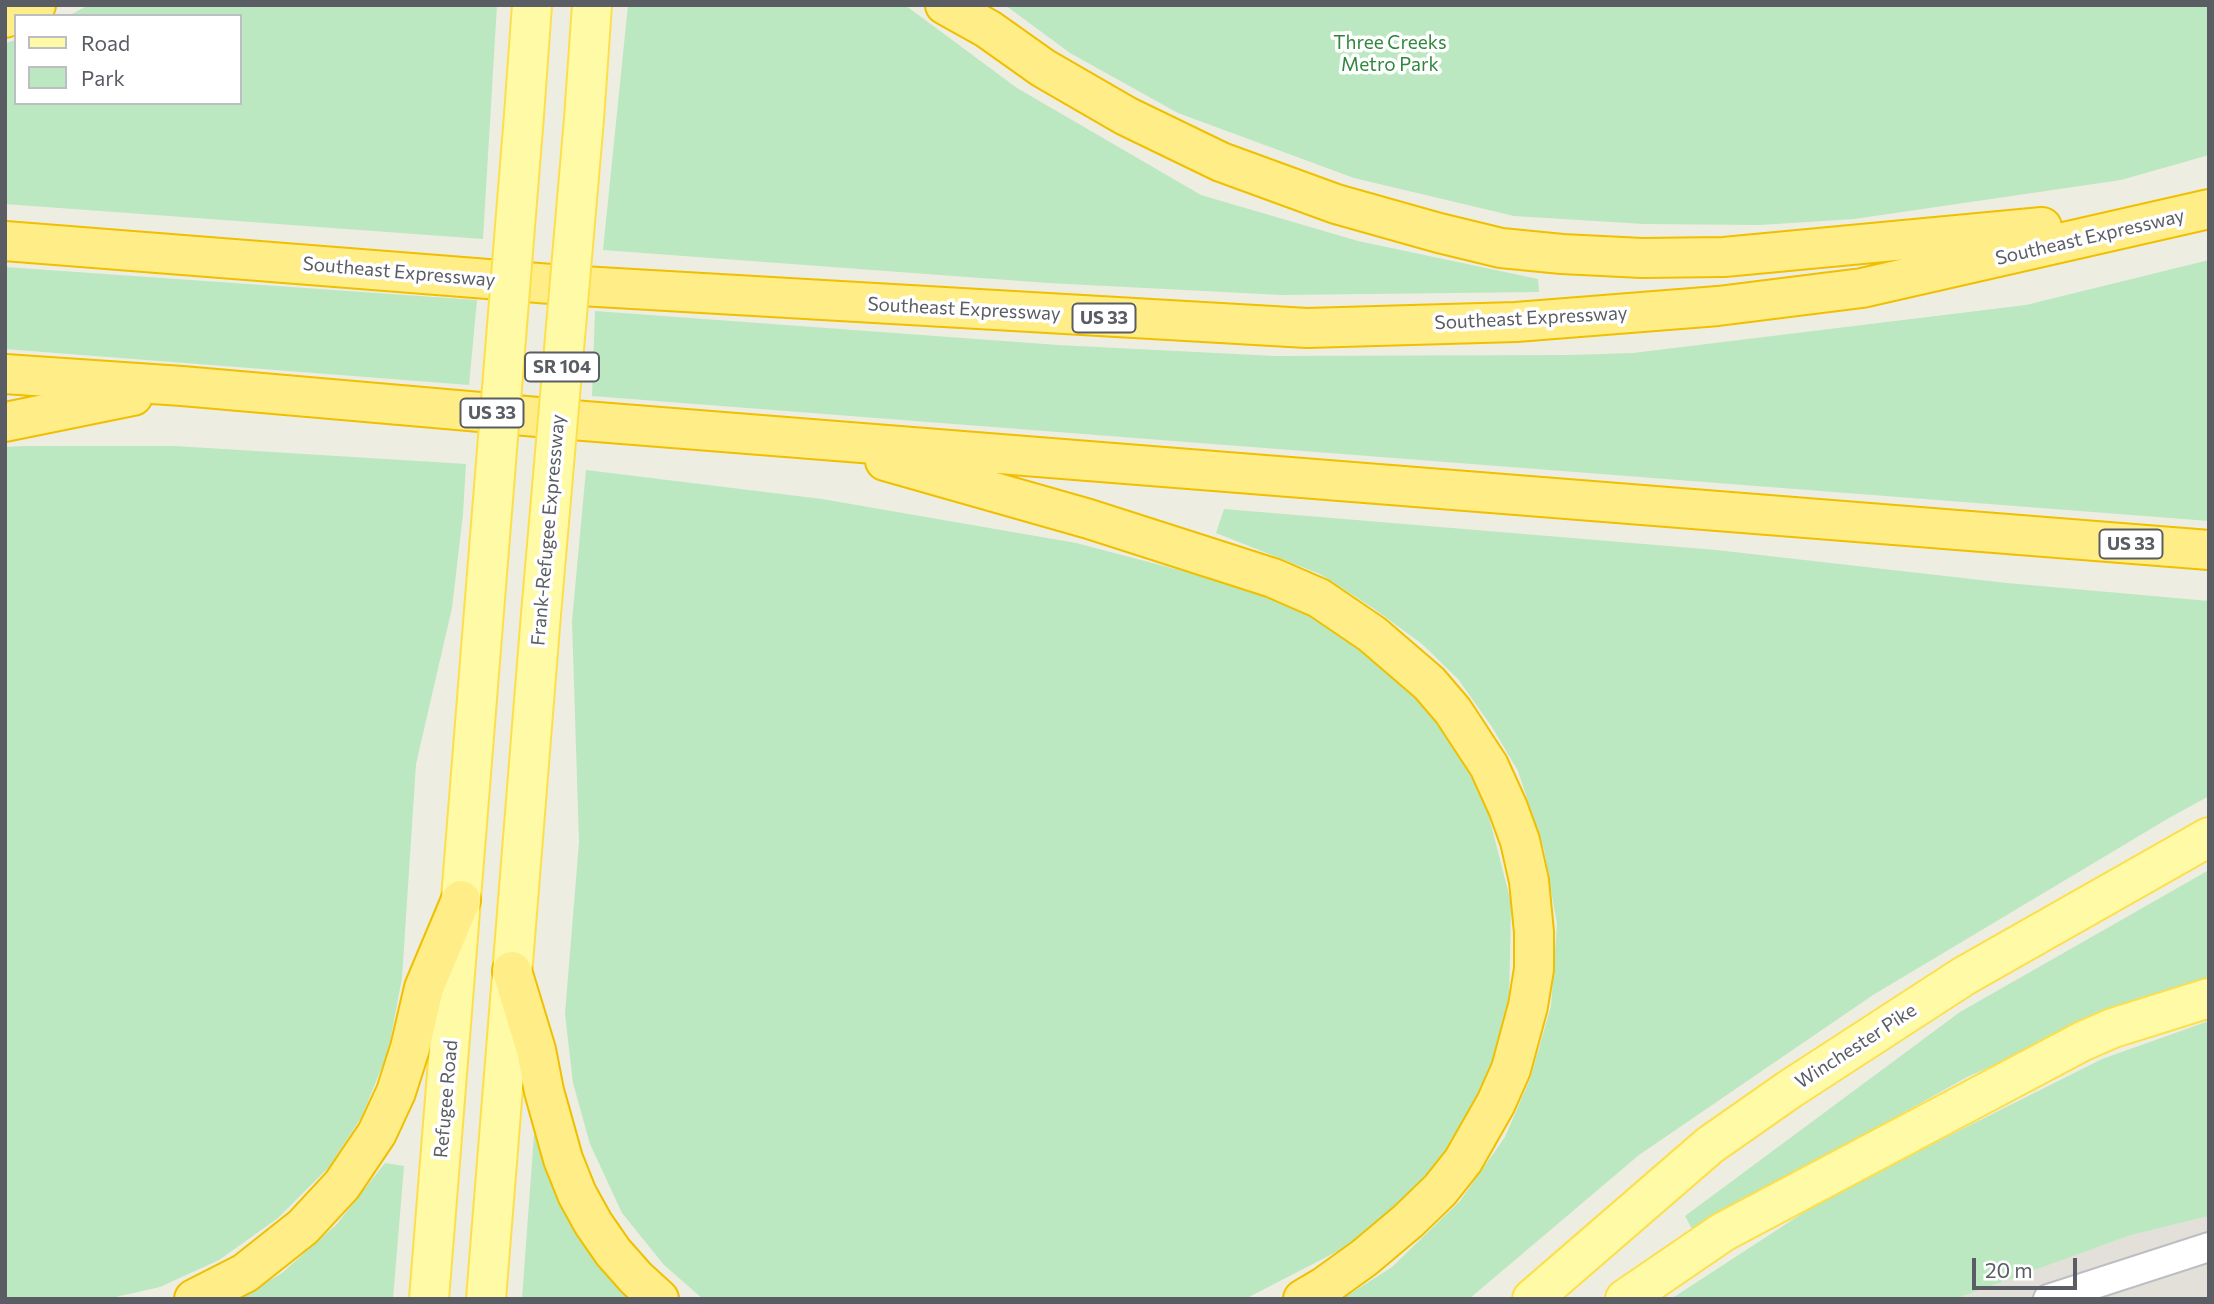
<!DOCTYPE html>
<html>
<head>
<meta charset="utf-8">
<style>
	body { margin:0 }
	#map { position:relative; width:2214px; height:1304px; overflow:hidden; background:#eeede1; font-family:Commissioner,sans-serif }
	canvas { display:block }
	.frame { position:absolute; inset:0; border:7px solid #5a5d64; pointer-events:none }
	.legend { position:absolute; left:14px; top:14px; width:228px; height:91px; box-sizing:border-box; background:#fff; border:2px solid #bdbec1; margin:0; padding:9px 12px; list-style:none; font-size:21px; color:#5a5d64 }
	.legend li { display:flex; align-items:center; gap:14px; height:35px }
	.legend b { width:35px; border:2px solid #bdbec1 }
	.scale { position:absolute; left:1972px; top:1258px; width:105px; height:32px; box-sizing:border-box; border:4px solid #5a5d64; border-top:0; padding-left:9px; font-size:21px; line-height:24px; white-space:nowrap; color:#5a5d64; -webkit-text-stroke:5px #fff; paint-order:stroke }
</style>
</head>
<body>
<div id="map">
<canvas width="2214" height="1304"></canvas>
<div class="frame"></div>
<ul class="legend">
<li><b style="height:9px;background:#fffaa6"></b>Road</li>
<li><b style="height:19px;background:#bbe8c0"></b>Park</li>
</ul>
<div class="scale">20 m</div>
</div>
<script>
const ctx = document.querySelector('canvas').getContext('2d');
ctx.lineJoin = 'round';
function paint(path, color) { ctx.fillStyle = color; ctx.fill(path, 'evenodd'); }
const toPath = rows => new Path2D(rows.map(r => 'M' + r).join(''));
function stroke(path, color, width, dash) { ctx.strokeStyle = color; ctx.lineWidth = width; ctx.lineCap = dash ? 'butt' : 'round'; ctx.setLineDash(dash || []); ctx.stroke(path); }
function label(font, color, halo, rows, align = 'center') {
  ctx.font = font + ' Commissioner,sans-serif'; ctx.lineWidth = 7; ctx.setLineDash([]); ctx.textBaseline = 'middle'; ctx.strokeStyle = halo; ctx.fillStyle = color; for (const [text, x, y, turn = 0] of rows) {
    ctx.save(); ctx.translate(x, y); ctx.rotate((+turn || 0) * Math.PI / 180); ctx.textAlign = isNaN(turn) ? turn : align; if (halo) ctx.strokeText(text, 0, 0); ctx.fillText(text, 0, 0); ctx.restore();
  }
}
paint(toPath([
	[2209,1216,2209,1299,1955,1299,2131,1235]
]), '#e2e0d9');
paint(toPath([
	[89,5,497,5,483,239,5,204,5,43,16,40,16,103,240,103,240,16,68,16],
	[628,5,905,5,1017,88,1201,195,1358,241,1538,279,1539,292,1282,295,1048,283,603,250],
	[1005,5,2209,5,2209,155,2121,180,1854,219,1760,225,1644,224,1514,216,1354,178,1178,113,1070,53],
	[2209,260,2209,521,592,396,595,311,1058,345,1275,356,1569,355,1633,353,2026,305],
	[5,267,477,300,469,385,5,349],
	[25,446,175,446,466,464,463,514,452,608,416,764,402,978,388,1052,362,1116,329,1167,278,1218,219,1260,160,1287,107,1299,5,1299,5,447],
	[586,470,822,499,1076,543,1271,594,1334,626,1430,710,1484,798,1511,902,1509,1005,1493,1073,1452,1142,1403,1205,1342,1249,1245,1299,703,1299,664,1265,622,1213,590,1144,573,1083,565,1014,579,842,572,621],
	[1224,509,1716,550,2007,583,2209,601,2209,796,2169,818,1873,995,1639,1155,1469,1299,1342,1299,1392,1267,1460,1201,1505,1137,1530,1079,1551,1006,1557,924,1544,850,1518,771,1492,727,1458,679,1422,644,1373,608,1320,574,1216,533],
	[2209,870,2209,977,2161,992,1967,1077,1693,1231,1685,1216,1960,1012],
	[2209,1021,2209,1216,2131,1235,1955,1299,1671,1299,1829,1196,2102,1059],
	[535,1121,634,1299,522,1299],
	[385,1163,404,1166,393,1299,239,1299,282,1273,337,1224]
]), '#bbe8c0');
const minor = toPath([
	[2048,1299,2209,1247]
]);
const primary = toPath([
	[524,115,532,5],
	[584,119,592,5],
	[429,1299,484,611],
	[486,1299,541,614],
	[1532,1299,1710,1145,1790,1089,1964,976,2209,837],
	[1625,1299,1723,1232,2083,1041,2113,1028,2209,998]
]);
const motorway = toPath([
	[945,5,988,29,1043,68,1126,116,1221,162,1336,204,1439,233,1501,248,1562,254,1642,258,1724,257,2042,227],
	[5,18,36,5],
	[5,241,564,285,1307,328,1516,322,1718,306,1862,288,2209,209],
	[5,374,182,386,572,420,2209,550],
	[5,422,133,396],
	[885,461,1089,519,1273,578,1319,598,1372,634,1429,683,1453,711,1489,766,1508,808,1520,841,1529,881,1534,932,1534,969,1528,1006,1511,1069,1496,1103,1463,1161,1440,1190,1408,1221,1364,1258,1325,1286,1303,1299],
	[512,971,536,1050,544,1091,563,1159,577,1194,593,1223,613,1252,636,1278,659,1299],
	[194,1299,245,1273,303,1227,342,1185,377,1133,396,1092,410,1048,424,988,461,900]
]);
stroke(minor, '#bcbec4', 32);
stroke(primary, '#fddf4c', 42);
stroke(motorway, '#f0bf00', 42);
stroke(minor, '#fff', 28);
stroke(primary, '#fffaa6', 38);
stroke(motorway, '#fe8', 38);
const primaryBridge = toPath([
	[484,611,524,115],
	[541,614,584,119]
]);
stroke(primaryBridge, '#fddf4c', 42, []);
stroke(primaryBridge, '#fffaa6', 38);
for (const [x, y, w] of [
	[1104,318,63],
	[562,367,74],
	[492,413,63],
	[2131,544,63]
]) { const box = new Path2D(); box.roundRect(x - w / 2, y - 14.5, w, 29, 5); ctx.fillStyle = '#fff'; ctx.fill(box); stroke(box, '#5a5d64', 2); }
label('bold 18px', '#5a5d64', null, [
	["US 33",1104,318],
	["SR 104",562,367],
	["US 33",492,413],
	["US 33",2131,544]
]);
label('19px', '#2e873c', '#fff', [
	["Three Creeks",1390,43],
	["Metro Park",1390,65]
]);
label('19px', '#5a5d64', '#fff', [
	["Southeast Expressway",2090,237,-13],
	["Southeast Expressway",399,272,5],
	["Southeast Expressway",964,309,3],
	["Southeast Expressway",1531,318,-3],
	["Frank-Refugee Expressway",548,530,-85],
	["Winchester Pike",1856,1046,-33],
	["Refugee Road",446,1099,-85]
]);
</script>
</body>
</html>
